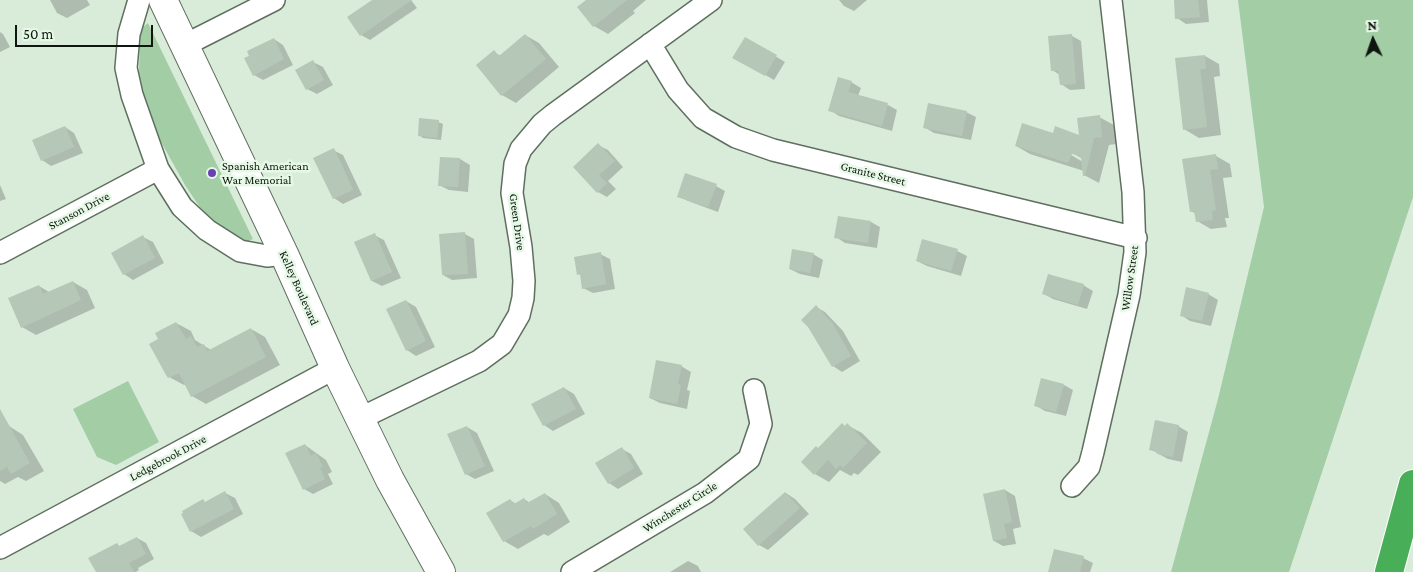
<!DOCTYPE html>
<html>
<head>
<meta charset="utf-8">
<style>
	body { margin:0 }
	#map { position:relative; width:1413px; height:572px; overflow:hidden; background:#d9ecda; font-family:"Crimson Pro",serif }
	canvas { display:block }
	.north { position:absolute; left:1348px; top:15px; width:50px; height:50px; -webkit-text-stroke:4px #e6f9e7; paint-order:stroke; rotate:357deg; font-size:14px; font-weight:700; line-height:20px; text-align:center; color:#0f150f }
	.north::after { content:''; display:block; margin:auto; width:18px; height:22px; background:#0f150f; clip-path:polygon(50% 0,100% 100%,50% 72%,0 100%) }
	.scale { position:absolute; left:15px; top:25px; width:138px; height:22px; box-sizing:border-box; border:2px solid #0f150f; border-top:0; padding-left:6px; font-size:15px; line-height:18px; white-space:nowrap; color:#0f150f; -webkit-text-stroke:4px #e6f9e7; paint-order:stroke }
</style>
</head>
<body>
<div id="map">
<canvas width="1413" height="572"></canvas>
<div class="north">N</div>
<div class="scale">50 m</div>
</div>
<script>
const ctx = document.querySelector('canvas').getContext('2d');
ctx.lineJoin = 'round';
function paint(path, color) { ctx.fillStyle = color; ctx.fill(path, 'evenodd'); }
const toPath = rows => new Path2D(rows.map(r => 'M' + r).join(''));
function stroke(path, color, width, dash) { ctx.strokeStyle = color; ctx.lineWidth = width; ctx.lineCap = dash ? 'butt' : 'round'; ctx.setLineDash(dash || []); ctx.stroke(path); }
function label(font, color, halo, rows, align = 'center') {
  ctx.font = font + ' "Crimson Pro",serif'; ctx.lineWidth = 5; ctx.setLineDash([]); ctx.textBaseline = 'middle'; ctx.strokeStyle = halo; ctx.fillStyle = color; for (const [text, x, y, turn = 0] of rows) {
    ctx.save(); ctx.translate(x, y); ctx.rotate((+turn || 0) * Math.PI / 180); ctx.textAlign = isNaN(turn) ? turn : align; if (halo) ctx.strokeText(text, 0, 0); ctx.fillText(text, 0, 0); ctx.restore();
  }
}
paint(toPath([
	[1238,0,1413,0,1413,197,1289,572,1171,572,1218,399,1264,207],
	[148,23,253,239,249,241,241,242,230,237,203,212,185,185,160,140,142,93,139,73,140,33,143,27],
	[128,381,159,442,116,465,97,457,73,409]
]), '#a3cda5');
paint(toPath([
	[50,0,87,0,90,5,67,18,57,13],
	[374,0,411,0,417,8,370,40,361,35],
	[588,0,646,0,633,11,635,13,608,34,594,26,579,7],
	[839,0,867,0,854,11,844,6],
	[1175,0,1207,0,1209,22,1186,24,1177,18],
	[0,32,3,34,10,47,0,52],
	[525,35,539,43,559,67,516,103,502,95,494,52,501,56],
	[1072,36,1081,41,1085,89,1070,90,1061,84,1060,75,1052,70],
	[745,38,785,62,774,80,734,57],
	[274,39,283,45,293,65,263,80,254,75],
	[1205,56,1219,64,1220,76,1214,77,1221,135,1199,138,1184,129,1176,59],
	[313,62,323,67,333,85,317,94,307,89],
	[851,82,861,88,858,96,888,105,897,110,892,131,839,116,830,110],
	[966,112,976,117,971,140,934,133,924,127],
	[1099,117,1114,125,1116,144,1109,145,1099,183,1084,175,1084,171,1030,154,1016,146,1053,135,1080,136],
	[1067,150,1083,159,1083,162,1066,152],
	[438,122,443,124,441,140,423,138,419,135],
	[65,127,74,133,83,153,51,166,42,160],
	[598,145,608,150,623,167,608,181,616,189,607,197,598,192],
	[333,150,343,155,362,195,343,204,334,198],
	[1216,156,1230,164,1232,177,1223,178,1229,218,1225,218,1227,227,1211,229,1197,221,1196,214,1191,211],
	[441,158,460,159,470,165,468,192,449,190,439,185],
	[0,185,6,199,0,201],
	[716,186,725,191,718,212,688,201,678,196],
	[839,217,871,222,880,227,877,248,845,243,836,237],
	[465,234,474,239,477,278,452,280,443,275],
	[374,235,384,240,401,278,382,286,372,281,356,243],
	[143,237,153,242,164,263,133,280,124,274],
	[957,251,967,256,961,276,927,266,917,261],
	[600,254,610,259,615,289,593,293,583,288,581,275,578,274],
	[813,254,823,260,819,278,800,274,790,269],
	[73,282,87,290,95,308,36,335,22,327,39,286,49,292],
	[1083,285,1093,291,1087,309,1053,299,1044,294],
	[1208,294,1218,300,1211,326,1190,321,1181,315],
	[406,301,416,307,435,347,416,356,407,350],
	[816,307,825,312,843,331,860,361,842,372,833,366,809,326],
	[176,323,191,331,195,340,211,350,251,329,265,337,280,365,206,404,192,396,186,384,184,385,169,377,160,339],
	[681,366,691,372,687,390,690,391,687,409,660,403,650,398],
	[1064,385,1073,390,1066,416,1045,411,1035,405],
	[564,388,574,394,585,414,553,431,544,425],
	[847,425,862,433,881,452,858,475,854,473,851,476,840,470,829,482,815,474],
	[9,426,23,435,44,471,26,481,18,477,5,484,0,481,0,429],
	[1178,426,1188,432,1182,462,1168,459,1150,449],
	[467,427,477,433,494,471,475,479,466,474],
	[305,445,326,460,332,472,328,474,333,484,313,494,304,489],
	[622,449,631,454,643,474,618,489,609,483],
	[1005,490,1015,496,1021,527,1013,529,1016,544,1003,546,994,541],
	[225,493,235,498,243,514,201,537,191,531,203,501,206,503],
	[786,493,795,499,809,514,768,550,759,545],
	[545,494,559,503,570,522,548,536,544,534,518,549,504,541,510,500,516,504,524,499,530,503],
	[137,538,146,543,154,559,138,568,139,570,136,572,97,572,117,544,120,547],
	[1083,558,1093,563,1090,572,1051,572],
	[688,561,698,566,701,572,670,572]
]), '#0003');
paint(toPath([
	[372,0,412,0,360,36,347,17],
	[586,0,627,0,593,27,577,7],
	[1174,0,1198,0,1200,17,1175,19],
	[525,34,546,59,501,96,476,65,494,50,499,56],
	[1072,34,1076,84,1060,85,1058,71,1051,71,1048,36],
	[745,37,777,55,765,76,732,58],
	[274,38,284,59,253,76,244,58,249,56,247,51],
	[1205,55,1206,69,1200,69,1207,127,1183,130,1175,58],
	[313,60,324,80,306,90,295,70],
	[838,77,852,81,848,92,888,103,882,126,828,111],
	[928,103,967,111,962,136,923,128],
	[1100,115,1102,137,1094,138,1085,176,1083,176,1081,156,1072,154,1068,163,1015,146,1022,123,1053,133,1055,126,1079,135,1077,118],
	[419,118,439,120,437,138,418,136],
	[65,126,74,147,41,161,32,140],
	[598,143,615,161,599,175,607,183,597,193,573,167],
	[334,148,353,190,333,199,313,158],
	[1216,154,1218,169,1210,170,1216,210,1212,211,1213,220,1196,222,1194,211,1190,212,1182,159],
	[440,157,460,158,458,187,438,186],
	[685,173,717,184,708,207,677,197],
	[838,216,871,221,868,243,834,238],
	[465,232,468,274,442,275,439,234],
	[375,233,392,272,371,281,354,242],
	[143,235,155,258,123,275,111,253],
	[922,239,958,249,951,271,916,261],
	[792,249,814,253,810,273,789,269],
	[601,252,606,284,582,289,580,274,577,275,574,257],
	[1048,274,1084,284,1078,305,1042,294],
	[73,281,81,300,21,328,8,298,39,285,43,294],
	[1186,287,1209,293,1202,321,1180,316],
	[406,300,426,341,406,351,386,309],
	[816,305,833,324,851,356,832,367,808,327,801,320],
	[176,322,186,339,191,336,197,347,204,344,207,351,251,328,266,357,191,397,179,373,168,378,166,375,149,344,158,339,155,333],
	[656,360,682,365,678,384,681,385,677,404,649,398],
	[1041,378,1064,384,1056,412,1034,406],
	[564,387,576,409,543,426,531,404],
	[0,409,30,463,11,474,7,467,0,471],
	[1155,420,1179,425,1173,457,1157,454,1157,452,1149,450],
	[842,423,845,426,847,423,867,443,843,468,840,465,836,469,828,460,814,475,801,462,816,446,818,448],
	[467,426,485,466,465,475,447,434],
	[305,444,311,456,316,453,323,467,320,468,325,479,303,490,285,453],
	[622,447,634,468,608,484,595,463],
	[1005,489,1012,522,1004,524,1007,538,993,541,983,494],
	[225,491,234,509,190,532,181,514,183,513,182,511,203,499,205,502],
	[785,492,800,508,758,546,743,529],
	[545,493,557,514,533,529,531,526,503,542,486,513,510,499,514,504,524,498,527,503],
	[137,537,146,554,129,563,134,572,96,572,88,558,117,543,119,546],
	[1054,549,1084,556,1080,572,1048,572]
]), '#b5c7b6');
const street = toPath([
	[139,0,129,34,126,68,132,95,158,169,182,207,207,230,240,251,267,256,284,254],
	[650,44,678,90,703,118,736,137,773,150,1136,238],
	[185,45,274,0],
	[0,253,158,169],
	[361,418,479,361,502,344,519,315,523,298,524,281,521,247,512,193,515,164,521,149,542,124,553,115,711,0],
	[1072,486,1089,467,1093,452,1129,295,1135,252,1133,192,1111,0],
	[0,548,335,368],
	[572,572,705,493,749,459,761,424,754,390]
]);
const secondary = toPath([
	[163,0,284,254,335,368,390,480,441,572]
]);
const highway = toPath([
	[1389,572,1413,484]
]);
stroke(street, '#5f6f5f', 24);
stroke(secondary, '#5f6f5f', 30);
stroke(highway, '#fff', 30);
stroke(street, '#fff', 21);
stroke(secondary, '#fff', 28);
stroke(highway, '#49ae58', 28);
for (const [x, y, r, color] of [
	[212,173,5,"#6c3eb6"]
]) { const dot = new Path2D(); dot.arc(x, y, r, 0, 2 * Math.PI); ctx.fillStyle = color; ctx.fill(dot); stroke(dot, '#e6f9e7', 2); }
label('12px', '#0f150f', '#e6f9e7', [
	["Spanish American",222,166],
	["War Memorial",222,180]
], 'left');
label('12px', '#0f150f', '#e6f9e7', [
	["Granite Street",873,174,14],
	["Stanson Drive",79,211,-28],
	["Green Drive",517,222,82],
	["Willow Street",1130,278,-82],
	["Kelley Boulevard",299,288,66],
	["Ledgebrook Drive",168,458,-28],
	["Winchester Circle",680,507,-32]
]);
</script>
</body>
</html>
